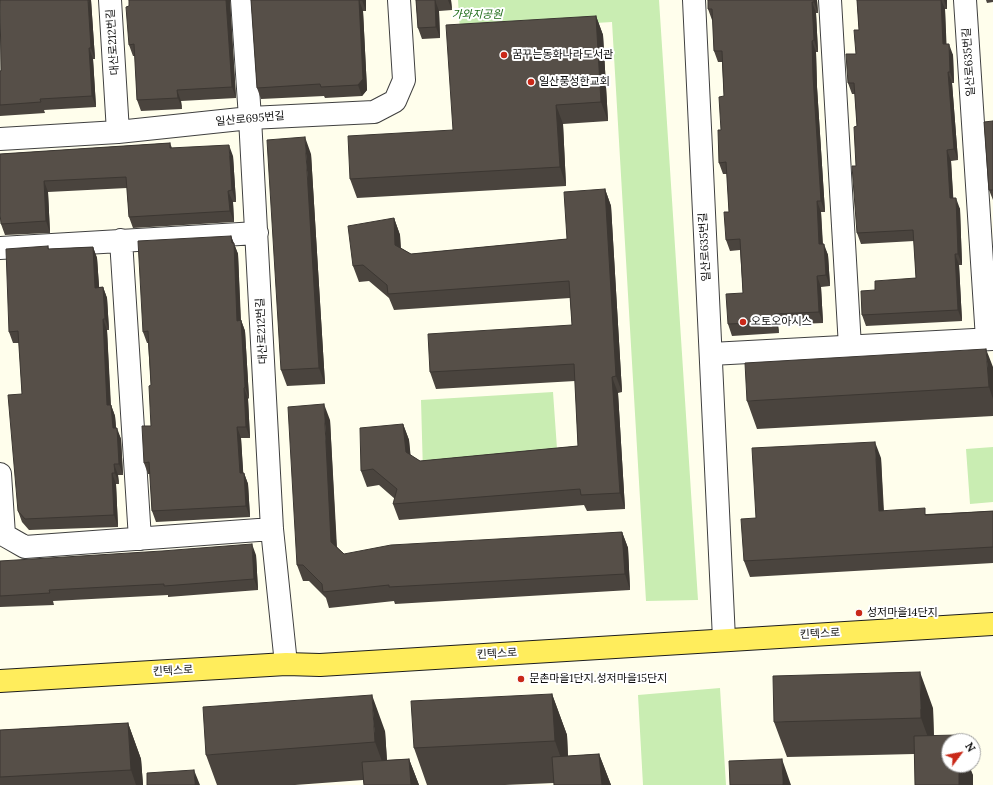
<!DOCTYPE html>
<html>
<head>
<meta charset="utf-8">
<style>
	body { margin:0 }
	#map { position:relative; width:993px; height:785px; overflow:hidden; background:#fffeec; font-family:Lora,serif }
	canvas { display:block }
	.north { position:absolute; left:941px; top:733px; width:40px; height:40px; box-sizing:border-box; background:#fff; border:1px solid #9e9e9e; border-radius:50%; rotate:58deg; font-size:11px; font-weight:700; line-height:16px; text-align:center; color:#0d0d0d }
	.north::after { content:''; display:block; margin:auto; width:14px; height:18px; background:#c92818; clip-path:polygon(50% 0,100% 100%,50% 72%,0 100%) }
</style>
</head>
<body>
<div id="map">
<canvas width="993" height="785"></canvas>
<div class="north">N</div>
</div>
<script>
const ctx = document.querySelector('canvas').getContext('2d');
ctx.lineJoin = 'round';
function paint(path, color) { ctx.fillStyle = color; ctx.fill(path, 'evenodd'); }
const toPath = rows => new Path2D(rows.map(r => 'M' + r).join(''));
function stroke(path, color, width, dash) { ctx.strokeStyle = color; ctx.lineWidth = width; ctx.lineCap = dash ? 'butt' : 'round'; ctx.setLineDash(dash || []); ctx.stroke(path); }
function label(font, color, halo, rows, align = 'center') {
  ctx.font = font + ' Lora,"Noto Sans KR",serif'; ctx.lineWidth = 4; ctx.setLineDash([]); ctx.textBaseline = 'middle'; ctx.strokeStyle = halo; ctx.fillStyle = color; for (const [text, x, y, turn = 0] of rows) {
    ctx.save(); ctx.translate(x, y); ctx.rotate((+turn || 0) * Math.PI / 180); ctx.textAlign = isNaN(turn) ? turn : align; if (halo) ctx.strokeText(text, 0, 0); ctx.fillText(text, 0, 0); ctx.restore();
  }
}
paint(toPath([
	[458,0,659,0,698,600,646,601,612,22,460,31],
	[553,392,558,463,423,473,421,400],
	[993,447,993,502,970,504,966,449],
	[720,688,726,785,643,785,638,695]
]), '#c9edb2');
const minor = toPath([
	[110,0,118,132],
	[242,0,250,118,272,529,286,664],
	[694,0,724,639],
	[830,0,850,347],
	[965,0,987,339],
	[0,139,118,132,250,118,374,112,395,101,404,80,399,0],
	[121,240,140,539],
	[0,248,257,233],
	[711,354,993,339],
	[0,474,4,535,25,547,272,529]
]);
const major = toPath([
	[0,681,286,664,320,665,993,624]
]);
stroke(minor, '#404040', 24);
stroke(major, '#1e1e1e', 24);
stroke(minor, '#fff', 22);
stroke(major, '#ffed5c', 22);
paint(toPath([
	[91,0,95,59,93,59,96,107,44,110,45,113,0,116,0,71],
	[129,0,230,0,236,98,181,101,182,109,141,111,137,100,135,56,133,56,129,45],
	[251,0,366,0,366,11,363,11,367,90,362,96,325,98,324,96,261,99,257,88],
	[416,0,451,0,452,10,439,11,440,38,422,39,418,28],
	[817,0,818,13,816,13,818,52,816,52,817,87,825,212,821,212,823,244,828,255,830,286,821,287,823,323,778,325,779,333,732,336,728,324,743,293,740,250,730,251,726,240,729,212,727,174,723,174,719,163,721,130,724,96,722,62,718,62,714,51,713,20,712,20,708,9],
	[857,0,947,0,947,9,945,9,946,44,953,55,954,83,952,83,958,160,951,161,953,198,960,209,962,265,959,265,962,321,866,326,862,315,875,290,916,278,914,241,861,244,857,233,856,166,857,126,855,94,852,94,848,83,856,54,859,30],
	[986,0,993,0,993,2,987,3],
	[596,16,603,35,608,121,563,124,566,186,357,198,350,179,453,130],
	[993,121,993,200,989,190],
	[170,143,172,148,233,156,236,202,233,202,234,222,133,228,129,217,127,188,48,192,50,233,5,235,1,224,0,154],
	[311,154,325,384,287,386,281,370],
	[605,189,611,206,622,392,618,393,625,509,587,511,584,505,399,520,393,504,395,499,379,485,367,487,361,471,403,424,409,440,410,455,420,461,578,446,575,381,436,389,430,372,572,325,570,298,394,310,389,298,369,281,359,282,353,266,394,218,400,235,401,248,411,254,567,239],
	[231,236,238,254,241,320,245,331,249,398,248,399,250,438,241,438,243,473,244,473,248,484,250,517,156,522,152,511,150,474,148,474,144,463,151,426,151,385,148,343,147,343,143,332],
	[48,246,49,249,93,247,97,258,99,287,103,287,107,298,109,330,107,330,111,405,115,416,116,428,121,439,123,475,118,475,119,484,116,484,118,527,29,530,22,522,18,511,22,394,19,343,13,343,9,332],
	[993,367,993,416,757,429,747,401],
	[330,420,337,547,344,554,622,532,628,548,630,590,395,604,394,601,329,608,326,598,309,581,303,581,297,565],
	[881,458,884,511,927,514,993,511,993,563,750,577,744,561,756,518],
	[256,555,258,590,168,597,168,595,53,601,54,605,0,607,0,561],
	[552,694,567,735,568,756,599,754,611,785,554,785,554,783,505,785,427,785,414,748],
	[933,708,934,735,973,775,914,754,787,757,774,722],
	[128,723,141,759,143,785,0,785,0,730],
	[385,731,387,760,409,759,419,785,364,785,363,780,295,785,217,785,206,755]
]), '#4a443e');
paint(toPath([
	[88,0,91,0,95,59,91,48],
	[226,0,230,0,236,98,232,87],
	[359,0,363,11,367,90,362,96,358,85],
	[362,0,366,0,366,11],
	[435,0,439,11,440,38,436,27],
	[448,0,451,0,452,10],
	[814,0,817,0,818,13,814,2],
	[941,0,945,9,947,55,943,44],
	[944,0,947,0,947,9],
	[812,2,816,13,818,52,814,40],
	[596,16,603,35,608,121,601,102],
	[812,41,816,52,817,87,825,212,821,201,813,76],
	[949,44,953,55,954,83,950,72],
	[89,48,93,59,96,107,92,96],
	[948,72,952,83,958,160,954,149],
	[177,90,181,101,182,109,178,98],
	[556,105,563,124,566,186,560,167],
	[305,137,311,154,325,384,319,368],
	[229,145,233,156,236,202,232,190],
	[947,150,951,161,954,209,950,198],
	[44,181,48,192,50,233,46,221],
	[605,189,611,206,622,392,616,376],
	[228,191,233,202,234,222,230,211],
	[956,198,960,209,962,265,958,254],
	[817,201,821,212,823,256,819,244],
	[394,218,400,235,401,261,395,245],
	[231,236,238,254,241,332,237,321],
	[824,244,828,255,830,286,826,275],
	[93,247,97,258,100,299,95,288],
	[955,254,959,265,962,321,958,310],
	[817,276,821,287,823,323,819,312],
	[103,287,107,298,109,330,105,319],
	[774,314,778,325,779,333,775,322],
	[103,319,107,330,111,416,107,405],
	[241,320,245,331,249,398,245,387],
	[986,349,993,367,993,399,989,387],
	[612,377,618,393,625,509,620,493],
	[244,388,248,399,250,438,246,427],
	[324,404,330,420,337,558,331,542],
	[111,405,115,416,117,439,113,428],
	[403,424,409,440,412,468,406,452],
	[237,427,241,438,244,484,240,473],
	[117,428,121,439,123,475,119,464],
	[875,442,881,458,884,527,879,511],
	[114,464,118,475,119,484,115,473],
	[112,473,116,484,118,527,114,515],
	[244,473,248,484,250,517,246,506],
	[622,532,628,548,630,590,625,574],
	[252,544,256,555,258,590,254,579],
	[920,672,933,708,934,754,921,718],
	[552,694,567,735,569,782,555,741],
	[372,695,385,731,388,778,375,742],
	[128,723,141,759,143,785,136,785,131,770],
	[599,754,611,785,602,785],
	[409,759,419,785,411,785],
	[782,759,791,785,783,785],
	[959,765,969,765,973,775,973,785,959,785],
	[194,770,200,785,195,785]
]), '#3c3732');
const building = toPath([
	[0,0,88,0,91,48,89,48,92,96,40,99,41,102,0,105,0,71,1,71,0,0],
	[129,0,226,0,232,87,177,90,178,98,137,100,134,44,129,45,126,7,129,6,129,0],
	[251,0,362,0,359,0,363,79,358,85,321,87,320,84,257,88,251,0],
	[416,0,435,0,436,27,418,28,416,0],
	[708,0,814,0,814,2,812,2,814,40,812,41,813,76,821,201,817,201,819,244,824,244,826,275,817,276,819,312,774,314,775,322,728,324,726,294,743,293,740,239,726,240,724,212,729,212,726,162,719,163,718,130,721,130,719,97,724,96,722,51,714,51,712,9,708,9,708,0],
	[857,0,941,0,943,44,949,44,950,72,948,72,954,149,947,150,950,198,956,198,958,254,955,254,958,310,862,315,861,291,875,290,875,281,916,278,913,230,857,233,852,166,856,166,854,127,857,126,854,83,848,83,846,54,856,54,854,30,859,30,857,0],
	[596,16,601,102,556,105,560,167,350,179,348,136,453,130,446,25,596,16],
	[993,121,993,190,989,190,984,122,993,121],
	[305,137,319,368,281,370,267,140,305,137],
	[170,143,170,148,229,145,232,190,228,191,230,211,129,217,126,177,44,181,46,221,1,224,0,213,0,154,170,143],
	[605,189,616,376,612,377,620,493,581,495,580,489,393,504,397,489,373,469,361,471,360,428,403,424,406,452,420,461,578,446,574,364,430,372,428,334,572,325,569,281,388,294,387,285,363,265,353,266,348,226,394,218,395,245,411,254,567,239,564,192,605,189],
	[231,236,232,243,234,243,237,321,241,320,245,387,244,388,246,427,237,427,240,473,244,473,246,506,152,511,149,462,144,463,142,426,151,426,149,386,151,385,148,331,143,332,138,241,231,236],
	[48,246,48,249,93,247,95,288,103,287,105,319,103,319,107,405,111,405,113,428,117,428,119,464,114,464,115,473,112,473,114,515,25,519,18,511,8,395,22,394,18,331,9,332,6,249,48,246],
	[986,349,989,387,747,401,745,363,986,349],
	[324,404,331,542,344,554,391,545,622,532,625,574,389,587,389,585,323,592,322,584,303,565,297,565,288,407,324,404],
	[875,442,879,511,925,508,925,515,993,511,993,547,744,561,741,519,756,518,752,448,875,442],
	[252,544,254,579,164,586,164,584,49,590,50,593,0,596,0,561,162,551,252,544],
	[920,672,921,718,774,722,773,676,920,672],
	[552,694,555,741,414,748,411,701,552,694],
	[372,695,375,742,206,755,203,707,372,695],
	[128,723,131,770,0,777,0,730,128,723],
	[958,735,958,741,949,741,949,765,959,765,959,785,915,785,914,736,958,735],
	[599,754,602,785,554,785,552,757,599,754],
	[409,759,411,785,364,785,362,762,409,759],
	[782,759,783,785,730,785,729,761,782,759],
	[194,770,195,785,147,785,147,773,194,770]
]);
paint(building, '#564f48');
stroke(building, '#3c3732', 1);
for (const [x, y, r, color] of [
	[504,55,4,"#c92818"],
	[531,82,4,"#c92818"],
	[743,322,4,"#c92818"],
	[859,613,4,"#c92818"],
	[521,679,4,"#c92818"]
]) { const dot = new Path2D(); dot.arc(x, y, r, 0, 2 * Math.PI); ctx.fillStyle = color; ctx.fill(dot); stroke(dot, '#fff', 1.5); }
label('italic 11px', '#1d6a17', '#fff', [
	["가와지공원",477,15]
]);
label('11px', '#0d0d0d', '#fff', [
	["대산로212번길",113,42,-94],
	["일산로635번길",969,62,-94],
	["일산로695번길",250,119,-5],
	["일산로635번길",705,247,-93],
	["대산로212번길",262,331,-93],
	["킨텍스로",820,634,-3],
	["킨텍스로",497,654,-3],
	["킨텍스로",173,671,-3]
]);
label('11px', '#0d0d0d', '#fff', [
	["꿈꾸는동화나라도서관",512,55],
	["일산풍성한교회",539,82],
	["오토오아시스",751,322],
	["성저마을14단지",867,613],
	["문촌마을1단지.성저마을15단지",529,679]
], 'left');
</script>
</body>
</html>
